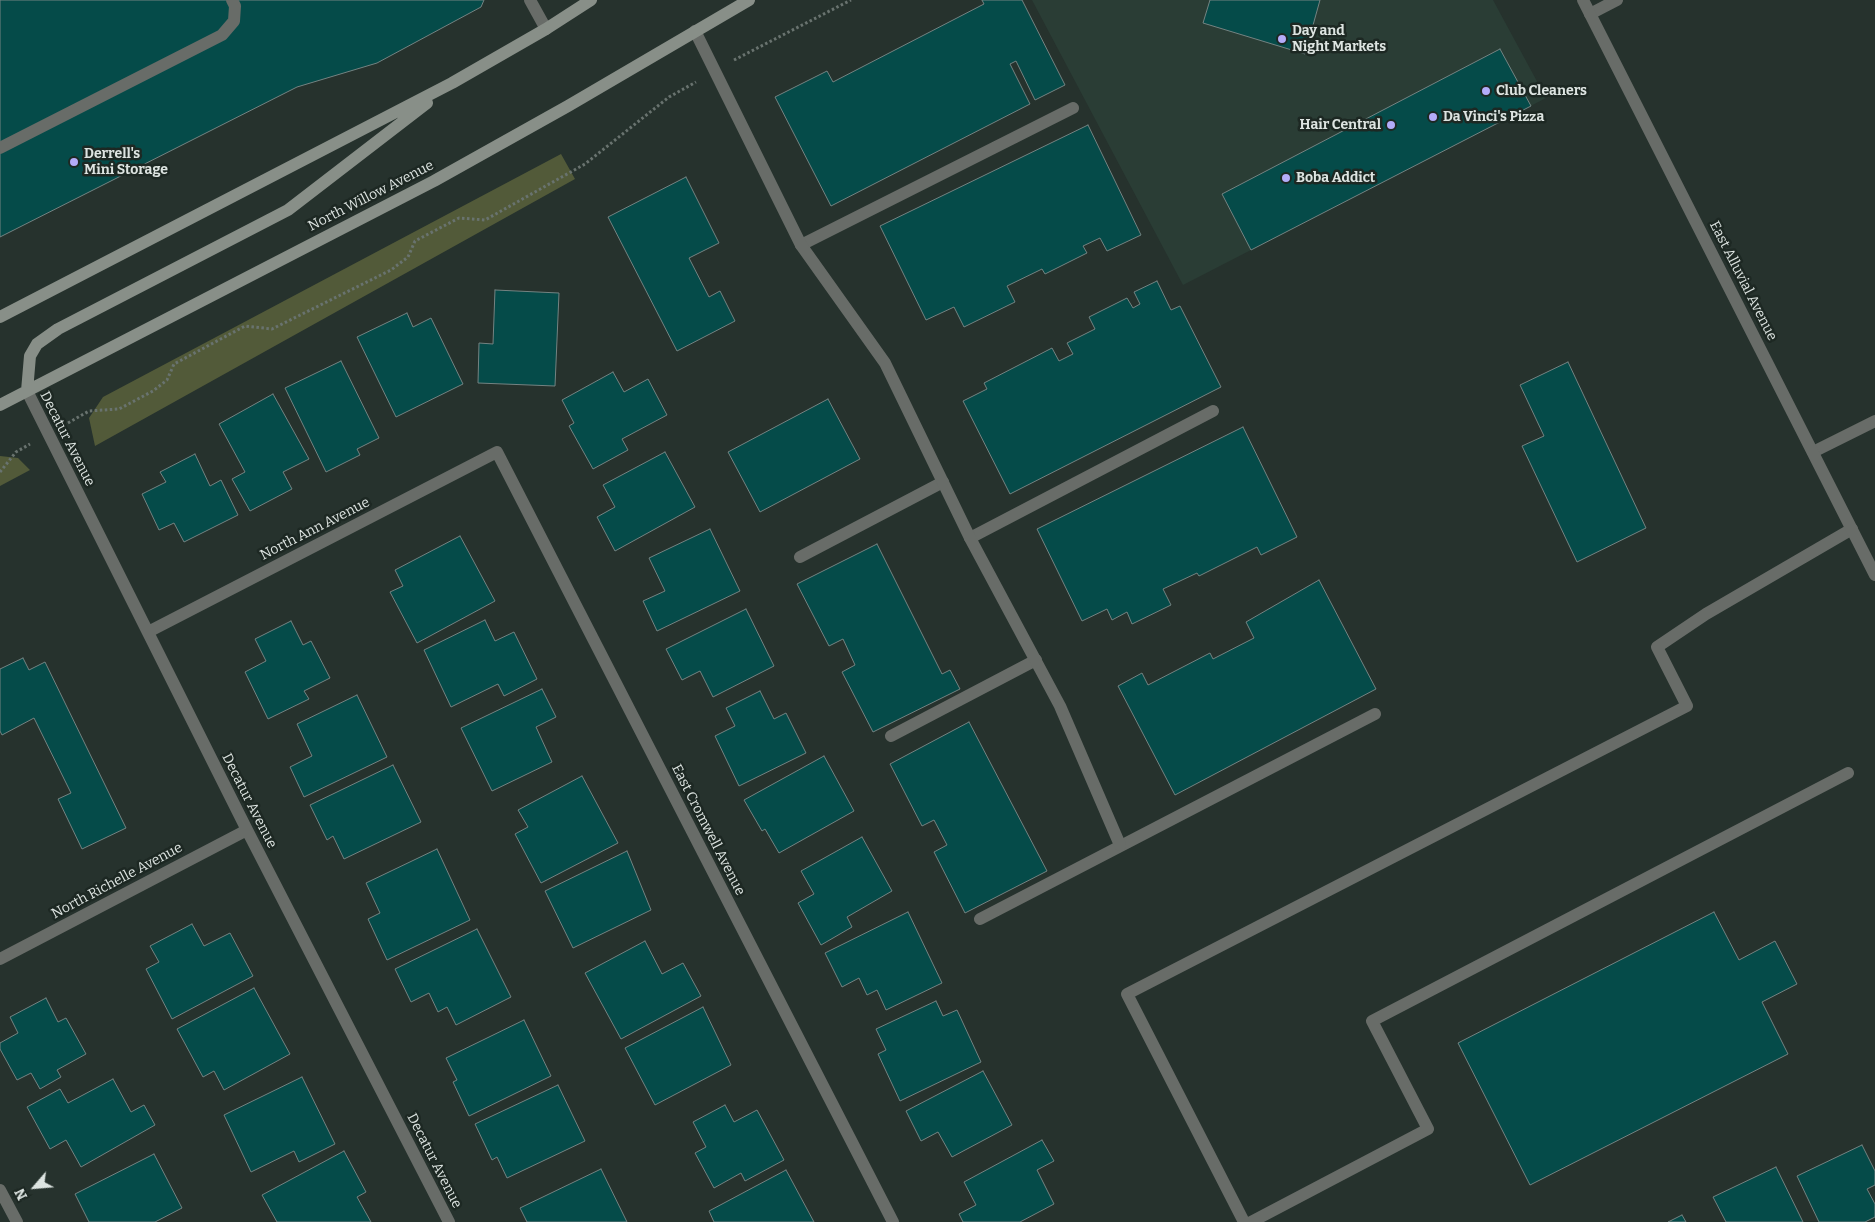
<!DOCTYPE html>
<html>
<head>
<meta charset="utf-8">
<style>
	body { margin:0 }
	#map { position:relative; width:1875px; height:1222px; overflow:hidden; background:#26322d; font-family:Bitter,serif }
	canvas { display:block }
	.north { position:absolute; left:10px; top:1162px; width:50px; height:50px; -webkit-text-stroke:4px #1d2823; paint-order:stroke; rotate:243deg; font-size:14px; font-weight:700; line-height:20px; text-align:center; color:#dde4e1 }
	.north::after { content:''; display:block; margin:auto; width:18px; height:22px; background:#dde4e1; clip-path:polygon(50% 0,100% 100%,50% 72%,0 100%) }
</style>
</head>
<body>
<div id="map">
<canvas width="1875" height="1222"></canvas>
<div class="north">N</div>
</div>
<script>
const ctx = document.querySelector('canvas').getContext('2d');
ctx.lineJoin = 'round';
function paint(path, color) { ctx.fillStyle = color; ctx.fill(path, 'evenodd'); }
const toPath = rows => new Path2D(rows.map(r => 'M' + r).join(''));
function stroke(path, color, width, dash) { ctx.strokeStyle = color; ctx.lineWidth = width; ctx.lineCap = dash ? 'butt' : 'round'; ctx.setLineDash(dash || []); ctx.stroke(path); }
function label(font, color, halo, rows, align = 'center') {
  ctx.font = font + ' Bitter,serif'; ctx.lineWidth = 5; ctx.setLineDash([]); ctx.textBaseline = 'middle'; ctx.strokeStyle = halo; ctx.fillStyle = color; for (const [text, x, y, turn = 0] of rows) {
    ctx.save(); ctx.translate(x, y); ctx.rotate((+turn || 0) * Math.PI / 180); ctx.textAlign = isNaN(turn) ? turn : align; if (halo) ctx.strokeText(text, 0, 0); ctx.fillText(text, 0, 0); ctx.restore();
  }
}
paint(toPath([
	[1032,0,1493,0,1546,98,1183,285]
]), '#2a3d35');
paint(toPath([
	[561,154,575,179,95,446,89,418,103,397],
	[0,456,18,458,30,470,0,486]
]), '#525a39');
const building = toPath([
	[0,0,484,0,481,7,377,63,297,87,0,237,0,0],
	[982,0,1022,0,1065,85,1035,100,1016,61,1010,64,1030,104,831,206,775,97,827,71,833,82,984,4,982,0],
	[1210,0,1320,0,1305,54,1203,23,1210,0],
	[1500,49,1531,106,1251,250,1222,194,1500,49],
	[1088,125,1141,235,1107,251,1100,238,1083,246,1087,253,1045,274,1042,269,1007,286,1015,302,964,327,954,307,926,320,880,226,1088,125],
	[686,177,719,243,689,258,709,297,720,291,735,321,677,351,608,217,686,177],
	[1157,281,1171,310,1180,306,1221,387,1010,494,963,401,987,389,984,383,1052,348,1059,361,1073,354,1067,343,1095,329,1089,317,1127,298,1133,308,1140,304,1134,292,1157,281],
	[495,290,559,293,555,386,478,383,479,343,493,344,495,290],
	[407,313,413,327,431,318,463,384,396,417,357,337,407,313],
	[341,361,379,438,357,449,360,455,326,472,285,388,341,361],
	[1568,362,1646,528,1577,562,1522,446,1544,436,1520,385,1568,362],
	[613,372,624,392,648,379,667,415,622,439,628,450,593,469,569,426,574,423,562,400,613,372],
	[273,394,309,459,283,472,292,489,250,511,232,479,245,472,219,424,273,394],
	[828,399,860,459,760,512,728,452,828,399],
	[1243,427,1297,537,1261,555,1257,547,1199,576,1197,573,1163,589,1171,605,1132,624,1127,612,1112,620,1107,609,1082,621,1037,529,1243,427],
	[665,452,695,507,615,551,597,517,615,507,603,485,665,452],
	[195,454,210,486,221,480,238,515,184,542,174,523,159,530,142,494,166,482,160,472,195,454],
	[710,529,740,591,657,631,643,601,665,591,649,558,710,529],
	[460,536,495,601,417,643,390,592,403,586,395,570,460,536],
	[877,544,942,674,950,670,960,689,873,732,842,672,855,665,843,639,829,646,797,584,877,544],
	[1319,580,1376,689,1175,795,1118,686,1142,673,1148,685,1210,653,1213,659,1254,638,1246,622,1319,580],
	[746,609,774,666,713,697,700,671,682,680,666,649,746,609],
	[485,620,495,641,514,632,537,679,504,696,498,684,451,707,424,650,485,620],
	[291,621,303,645,311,641,330,678,304,691,309,699,268,719,245,672,266,661,255,639,291,621],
	[23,658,29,670,45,662,126,828,82,849,58,799,71,793,34,718,2,735,0,731,0,669,23,658],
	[542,689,556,717,536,727,552,762,492,791,461,728,542,689],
	[760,691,774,719,786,713,806,753,739,786,715,736,735,726,726,708,760,691],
	[357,695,387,757,304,797,290,767,312,756,297,724,357,695],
	[969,722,1047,871,965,913,934,852,947,845,934,820,922,826,890,764,969,722],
	[824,756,854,811,779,853,765,829,762,831,744,800,824,756],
	[393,765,421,822,344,859,333,836,327,840,310,805,393,765],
	[582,776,618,843,541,883,515,834,528,827,518,810,582,776],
	[862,837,892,891,847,917,852,927,821,945,798,903,814,894,801,871,862,837],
	[437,849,470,920,387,960,368,919,380,913,366,883,437,849],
	[627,851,651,910,573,948,545,891,627,851],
	[908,912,942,983,886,1010,877,990,867,995,859,978,842,987,825,953,908,912],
	[1714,912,1739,960,1775,941,1797,984,1762,1002,1788,1054,1530,1185,1458,1043,1714,912],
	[192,924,204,946,230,933,253,976,172,1019,146,969,159,962,150,946,192,924],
	[477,929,511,997,456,1025,447,1007,438,1012,429,993,411,1002,395,969,477,929],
	[645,941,662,974,683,963,701,996,621,1039,585,973,645,941],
	[254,988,290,1054,224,1090,214,1071,203,1077,177,1029,254,988],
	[46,998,58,1022,66,1018,86,1054,57,1070,61,1077,40,1089,31,1073,17,1080,0,1049,0,1043,18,1033,10,1017,46,998],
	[936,1001,943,1016,957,1010,981,1062,900,1101,878,1054,886,1050,876,1029,936,1001],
	[703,1007,731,1065,655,1105,625,1048,703,1007],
	[524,1020,551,1076,469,1116,453,1082,457,1080,446,1058,524,1020],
	[983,1071,1012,1125,952,1157,938,1132,921,1141,906,1111,983,1071],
	[302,1077,335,1144,299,1162,294,1151,251,1172,224,1115,302,1077],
	[113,1079,131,1112,144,1105,155,1125,81,1167,66,1140,50,1149,27,1107,60,1089,68,1103,113,1079],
	[558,1085,585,1141,507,1178,497,1157,492,1160,475,1124,558,1085],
	[725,1105,734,1122,757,1110,784,1160,745,1181,741,1173,714,1188,695,1153,706,1147,693,1122,725,1105],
	[1042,1140,1054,1161,1037,1170,1054,1204,1020,1222,963,1222,959,1214,976,1205,964,1182,1042,1140],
	[1862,1145,1875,1171,1875,1185,1867,1189,1875,1204,1875,1217,1865,1222,1819,1222,1797,1176,1862,1145],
	[344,1151,366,1192,357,1197,371,1222,277,1222,262,1195,344,1151],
	[154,1154,182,1208,155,1222,89,1222,75,1194,154,1154],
	[1776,1167,1803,1222,1726,1222,1713,1197,1776,1167],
	[601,1169,627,1222,527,1222,520,1208,601,1169],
	[786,1170,814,1222,714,1222,709,1211,786,1170],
	[1682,1215,1686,1222,1668,1222,1682,1215]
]);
paint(building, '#054b49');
stroke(building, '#748382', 1);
stroke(toPath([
	[734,60,851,0],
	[68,423,89,411,119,409,153,391,167,380,174,364,245,326,272,329,391,270,408,257,415,241,459,218,485,220,585,164,669,97,696,82],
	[0,472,16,452,30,444]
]), '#69736f', 3, [2.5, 2.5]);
stroke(toPath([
	[530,0,546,29],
	[0,148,222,35,234,21,235,6,232,0],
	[801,245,1073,108],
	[970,538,1213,411],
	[800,557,943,482],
	[891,736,1036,660],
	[980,919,1375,714],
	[1244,1222,1127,994,1687,706,1657,647,1706,614,1852,529],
	[1251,1222,1428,1129,1372,1021,1848,773]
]), '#686c68', 12);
stroke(toPath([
	[1590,14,1617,0],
	[695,31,801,245,885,363,970,538,1060,706,1120,845],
	[27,391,247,830,449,1222],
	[1813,452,1875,421],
	[148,632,497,452,893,1222],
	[0,959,247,830],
	[0,1190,17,1222]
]), '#686c68', 12);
stroke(toPath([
	[1583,0,1875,575]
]), '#686c68', 12);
stroke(toPath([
	[0,317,452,83,546,29,591,0],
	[27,391,30,356,37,344,58,329,288,210,427,103],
	[0,405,434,181,568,106,749,0]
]), '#888f88', 12);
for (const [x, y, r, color] of [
	[1282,39,5,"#b3acf9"],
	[1486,91,5,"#b3acf9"],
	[1433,117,5,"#b3acf9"],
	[1391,125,5,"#b3acf9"],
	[74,162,5,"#b3acf9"],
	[1286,178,5,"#b3acf9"]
]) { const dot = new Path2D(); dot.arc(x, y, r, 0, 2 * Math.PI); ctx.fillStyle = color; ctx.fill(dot); stroke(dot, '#1d2823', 2); }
label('bold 14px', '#dde4e1', '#1d2823', [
	["Day and",1292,31],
	["Night Markets",1292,47],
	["Club Cleaners",1496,91],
	["Da Vinci's Pizza",1443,117],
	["Hair Central",1381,125,"right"],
	["Derrell's",84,154],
	["Mini Storage",84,170],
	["Boba Addict",1296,178]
], 'left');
label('14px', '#dde4e1', '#1d2823', [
	["North Willow Avenue",371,196,-27],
	["East Alluvial Avenue",1743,281,63],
	["Decatur Avenue",67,439,63],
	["North Ann Avenue",315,529,-27],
	["Decatur Avenue",249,801,63],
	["East Cromwell Avenue",708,830,63],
	["North Richelle Avenue",117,881,-28],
	["Decatur Avenue",434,1161,63]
]);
</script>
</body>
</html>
